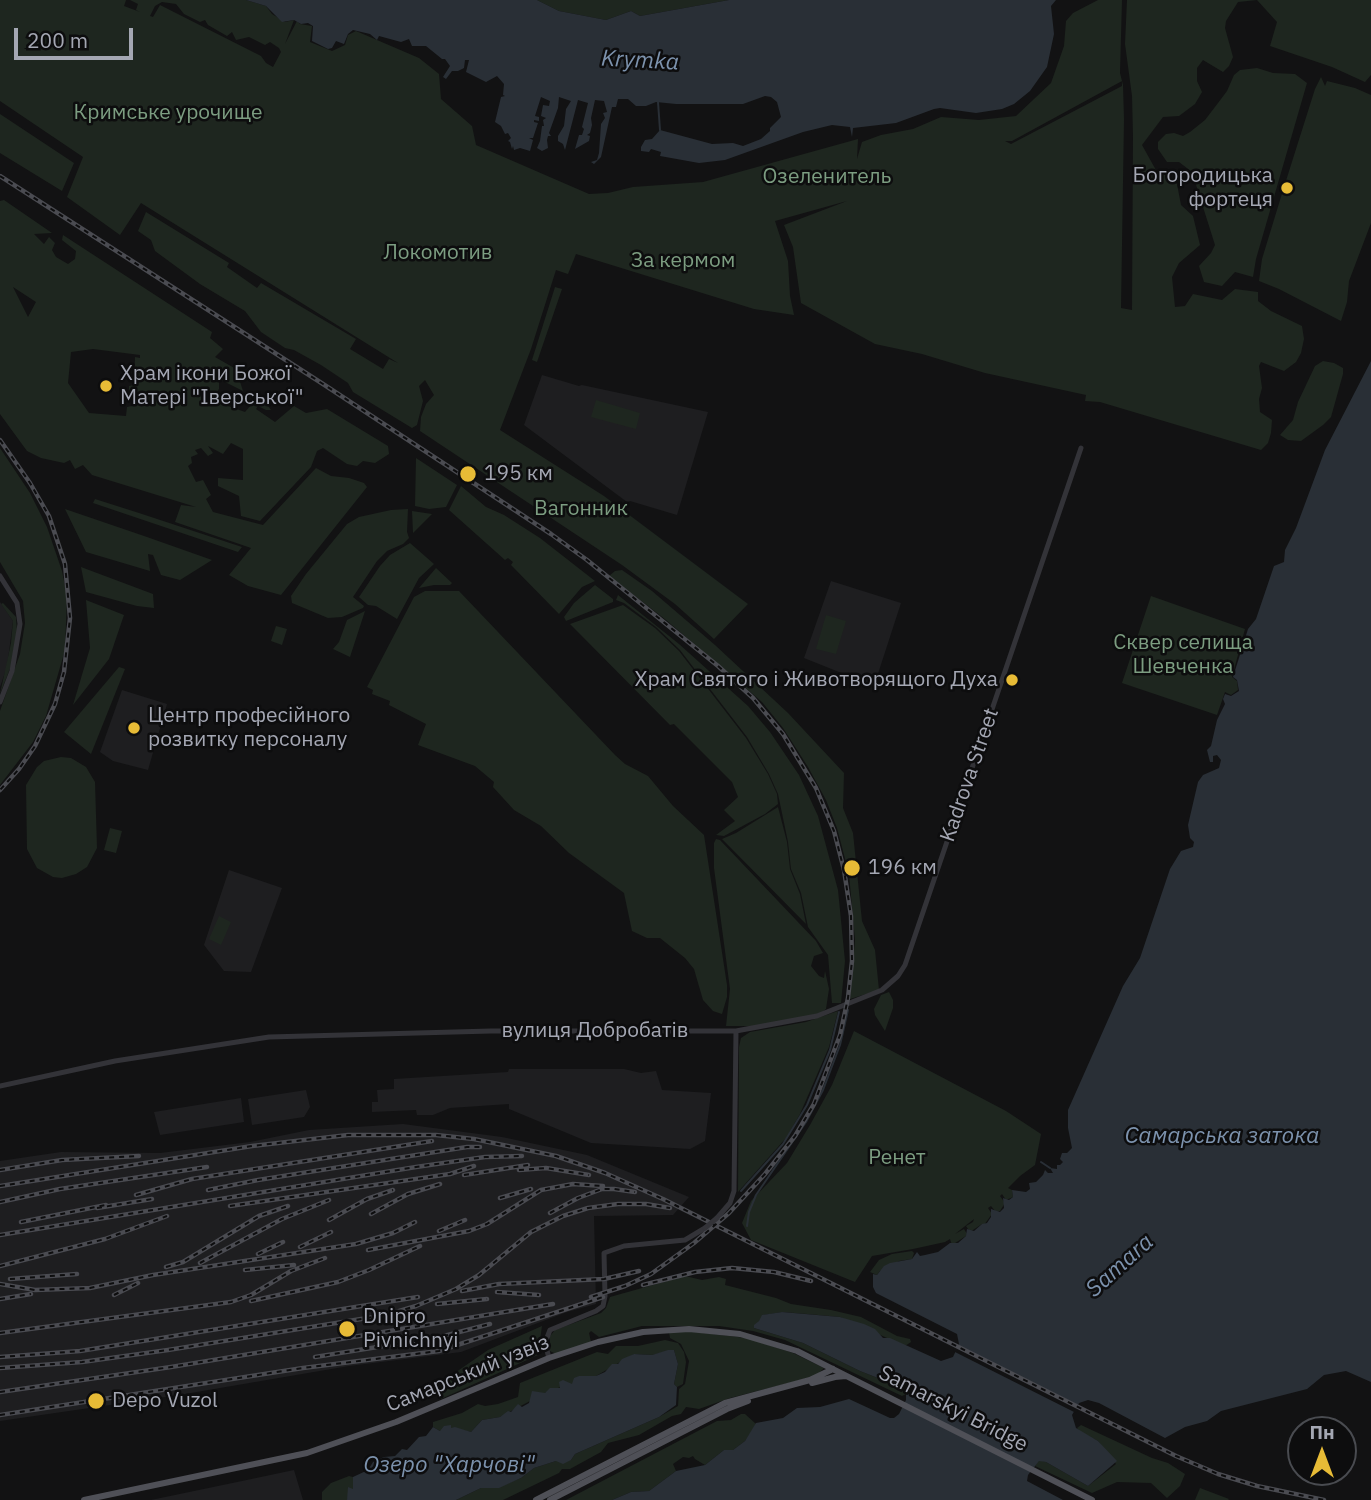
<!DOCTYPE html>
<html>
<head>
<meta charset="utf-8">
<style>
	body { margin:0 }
	#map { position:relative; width:1371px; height:1500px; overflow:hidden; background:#121213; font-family:"IBM Plex Sans",sans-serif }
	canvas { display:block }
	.north { position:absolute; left:1287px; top:1416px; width:70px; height:70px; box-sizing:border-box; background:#0d0d0e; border:2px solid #494b50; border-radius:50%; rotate:0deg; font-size:19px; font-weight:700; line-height:28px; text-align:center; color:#a4a7b3 }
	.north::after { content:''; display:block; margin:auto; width:24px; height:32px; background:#e7bb36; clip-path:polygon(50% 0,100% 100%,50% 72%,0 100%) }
	.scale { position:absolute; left:14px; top:28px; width:119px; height:32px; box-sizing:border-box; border:4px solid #a4a7b3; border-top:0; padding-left:9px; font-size:21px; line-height:24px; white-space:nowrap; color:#a4a7b3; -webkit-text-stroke:5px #0d0d0e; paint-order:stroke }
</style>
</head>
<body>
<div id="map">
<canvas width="1371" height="1500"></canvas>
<div class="north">Пн</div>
<div class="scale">200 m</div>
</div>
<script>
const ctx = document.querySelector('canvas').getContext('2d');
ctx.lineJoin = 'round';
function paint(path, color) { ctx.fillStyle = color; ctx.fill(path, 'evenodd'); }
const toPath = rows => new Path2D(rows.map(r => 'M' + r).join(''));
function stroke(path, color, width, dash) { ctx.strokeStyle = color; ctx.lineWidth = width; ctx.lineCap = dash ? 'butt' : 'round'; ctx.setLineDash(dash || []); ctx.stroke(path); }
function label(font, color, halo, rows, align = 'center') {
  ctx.font = font + ' "IBM Plex Sans",sans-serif'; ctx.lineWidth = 5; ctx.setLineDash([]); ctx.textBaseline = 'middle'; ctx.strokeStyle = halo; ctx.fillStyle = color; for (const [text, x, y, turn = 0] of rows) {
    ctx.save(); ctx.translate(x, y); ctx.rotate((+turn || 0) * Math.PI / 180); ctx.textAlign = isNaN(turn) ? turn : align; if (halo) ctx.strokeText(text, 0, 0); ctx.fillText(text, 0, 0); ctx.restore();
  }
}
paint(toPath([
	[542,375,579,386,582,385,708,412,677,515,630,501,627,502,524,425],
	[831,581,901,603,874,686,804,658],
	[0,602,13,621,7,667,0,687],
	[122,690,167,704,148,770,113,761,100,752],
	[229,870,282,888,251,972,224,971,204,945],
	[509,1069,624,1069,641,1073,656,1071,662,1090,711,1093,705,1141,690,1149,591,1143,509,1109,509,1104,450,1108,433,1115,417,1115,416,1110,372,1112,372,1102,378,1102,377,1090,394,1089,394,1079,508,1072],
	[306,1090,310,1107,304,1117,252,1125,248,1099],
	[241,1098,244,1122,160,1135,154,1112],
	[403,1124,502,1137,587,1155,689,1197,673,1215,594,1216,596,1304,567,1312,461,1352,349,1366,179,1395,0,1421,0,1161,61,1152,160,1153,250,1142,309,1130],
	[294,1470,303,1500,151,1500,242,1481]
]), '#1e1e20');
paint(toPath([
	[0,0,126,0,124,6,140,12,136,10,138,4,130,0,246,0,266,6,272,14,285,22,294,20,285,44,297,21,300,24,312,26,310,42,332,51,345,45,348,35,356,31,419,58,439,74,441,99,472,126,476,145,589,194,608,193,633,187,703,182,858,139,857,159,862,142,881,135,913,129,941,117,979,120,1016,116,1051,83,1064,46,1066,21,1073,13,1098,0,1122,0,1120,73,1123,85,1124,119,1121,308,1132,310,1133,136,1132,96,1125,44,1127,0,1371,0,1371,75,1365,82,1332,67,1270,46,1277,22,1257,0,1238,2,1226,21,1225,28,1233,57,1229,66,1223,72,1203,60,1197,68,1197,81,1202,92,1195,104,1179,116,1163,117,1142,145,1157,172,1168,174,1177,184,1181,205,1193,216,1200,245,1179,263,1172,277,1175,307,1185,306,1193,294,1222,300,1235,289,1258,292,1258,301,1271,311,1302,326,1304,339,1301,353,1296,362,1284,371,1261,362,1259,366,1262,388,1259,399,1260,412,1272,420,1271,433,1268,443,1261,450,1100,402,1085,401,1086,395,985,373,922,354,875,344,801,303,793,247,784,225,847,201,775,221,788,261,790,296,794,315,754,309,576,254,568,274,556,270,531,349,500,430,604,496,748,604,714,639,675,604,622,565,420,431,421,417,426,404,434,395,425,380,419,386,423,401,417,425,412,428,353,392,348,383,321,365,294,350,285,348,261,332,245,311,200,284,155,251,151,240,138,231,146,212,229,263,227,267,257,288,261,283,356,339,350,349,383,369,389,359,398,363,141,203,120,235,67,197,83,157,0,101],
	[162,2,176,4,184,14,200,22,205,20,208,25,227,36,232,32,236,40,249,37,265,45,270,42,279,48,281,52,273,67,266,63,261,56,160,5,153,17,150,16,155,6],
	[1122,81,1122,86,1011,144,1005,141,1012,141],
	[537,0,729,0,640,16,631,11,606,20,559,11],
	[1257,68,1273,73,1295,74,1307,83,1256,259,1253,277,1235,272,1222,286,1204,282,1199,266,1211,253,1215,245,1192,172,1179,162,1167,162,1158,149,1158,142,1166,134,1174,133,1183,136,1190,132,1205,120,1218,103,1227,91,1234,75,1240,70],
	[1321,77,1325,86,1327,81,1355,88,1371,95,1371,223,1349,281,1347,302,1341,321,1279,289,1259,281,1262,259,1284,187,1315,89],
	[0,114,74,163,62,191,0,153],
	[4,200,52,233,34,234,44,244,49,237,55,243,52,250,56,257,68,264,75,259,76,251,62,240,63,235,212,332,210,338,223,349,215,357,236,369,243,391,219,379,219,389,211,400,245,412,258,397,268,395,271,401,266,403,271,410,266,410,258,406,256,409,275,422,294,406,306,413,327,409,388,446,389,454,375,463,363,461,357,466,347,464,323,448,317,451,311,467,260,521,241,516,239,496,218,486,218,478,243,480,243,449,231,443,223,454,208,446,213,453,208,456,201,448,195,450,198,454,191,457,192,463,188,466,196,482,203,480,211,495,206,499,213,512,263,525,316,468,331,476,349,478,364,483,367,487,281,595,248,586,229,575,251,548,175,522,181,505,196,507,92,475,83,465,75,469,70,460,64,463,41,458,27,451,0,414,0,201],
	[13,287,36,302,28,317],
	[93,349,140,355,140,358,135,357,134,385,129,386,129,391,133,392,132,406,127,407,126,416,89,413,68,383,71,352],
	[555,287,562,289,537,362,532,360],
	[1323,361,1334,363,1343,368,1343,374,1331,417,1323,425,1301,441,1288,440,1280,435,1293,420,1298,402,1315,366],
	[596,400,640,413,636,429,591,417],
	[0,448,30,493,47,527,62,571,67,596,65,650,46,716,33,742,0,785,0,711,20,654,25,623,23,601,0,562],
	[416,458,457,485,446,507,429,509,415,506],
	[461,486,486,507,504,515,540,538,595,581,582,587,559,614,511,565,513,562,508,558,505,560,449,510],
	[95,499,139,513,242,547,238,552,93,503],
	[65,509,147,537,212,560,180,580,161,575,153,555,148,554,150,571,86,552],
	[408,509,407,532,409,538,403,544,387,551,377,561,353,597,364,606,363,608,342,617,328,618,292,603,291,596,306,574,347,524,359,517,391,510],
	[412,511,432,514,413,533],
	[410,543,434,564,419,578,397,619,376,606,368,605,359,597,380,566,390,555],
	[81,567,153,594,154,608,137,606,86,592],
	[436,568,452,583,450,585,434,585,419,588],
	[622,570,652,591,715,645,788,713,844,773,843,808,853,833,862,921,875,950,879,990,850,999,855,940,849,874,837,828,826,800,808,767,783,728,762,702,666,620,609,576,615,571],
	[595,585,613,599,613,602,566,621,564,617,574,603],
	[425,591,459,591,615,755,625,764,648,776,673,806,704,835,727,985,727,997,722,1014,713,1011,703,1000,694,969,685,958,660,938,647,938,632,931,624,893,569,853,541,826,514,810,493,787,494,782,475,766,418,745,426,724,389,705,390,701,372,694,373,690,367,687,414,597],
	[618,595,679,644,748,706,770,732,799,775,818,816,838,890,845,961,841,1003,832,1003,828,955,808,927,801,893,791,869,788,842,778,794,769,774,747,737,680,650,656,627,624,603,616,600],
	[1151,596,1245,629,1232,677,1237,681,1238,690,1231,695,1225,692,1217,715,1122,683],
	[86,600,124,615,109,659,73,705,90,648],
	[3,603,16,617,17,631,11,666,0,694,11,643,13,621,1,604],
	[623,605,655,628,679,651,746,738,768,774,777,794,778,804,765,814,724,836,716,835,735,821,724,810,738,797,732,782,674,724,670,725,570,624],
	[365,611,350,657,333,649,339,642,347,620],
	[826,615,846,621,836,654,816,649],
	[276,626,287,629,282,645,271,641],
	[119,667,125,669,91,754,64,732],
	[61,757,71,758,86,767,95,782,97,848,87,867,76,874,62,878,53,877,37,868,27,849,26,785,37,767,44,761],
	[778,807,787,842,790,869,800,894,806,924,722,839,736,833],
	[110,828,122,831,116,853,104,850],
	[716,839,720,840,816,941,823,953,814,956,811,966,819,976,824,978,825,971,829,989,826,1009,821,1013,765,1026,726,1026,730,989,714,868,714,843],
	[219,916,231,922,221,945,209,939],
	[889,992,893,1000,893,1008,885,1031,875,1015,874,1009,881,995],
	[838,1011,829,1047,800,1114,786,1138,738,1192,739,1047,741,1038,750,1032,806,1022],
	[854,1031,1006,1111,1041,1134,1035,1165,1020,1176,1008,1188,1012,1190,1013,1197,1006,1200,1002,1194,1000,1196,1005,1203,1000,1211,996,1212,991,1206,988,1208,992,1214,984,1225,982,1224,970,1232,966,1226,973,1222,974,1219,955,1234,964,1229,967,1234,966,1236,952,1245,950,1239,945,1242,913,1249,872,1256,855,1282,751,1240,742,1223,751,1201,787,1163,810,1125,832,1085],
	[912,1251,914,1253,912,1259,899,1261,880,1271,877,1275,870,1272,879,1260,892,1254],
	[685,1276,702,1280,719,1277,726,1279,725,1285,776,1298,791,1304,831,1310,861,1317,897,1336,910,1339,911,1342,905,1346,840,1317,807,1314,782,1312,764,1315,754,1328,803,1343,860,1371,901,1387,906,1394,902,1396,785,1340,753,1331,719,1326,642,1326,599,1337,591,1331,589,1333,591,1342,556,1354,550,1351,550,1336,555,1330,601,1313,606,1308,610,1297],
	[542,1326,538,1355,441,1399,442,1387,459,1370,488,1350],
	[685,1331,747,1338,793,1353,824,1368,816,1376,730,1398,699,1409,686,1407,681,1414,672,1416,639,1435,608,1443,601,1452,570,1469,562,1469,559,1473,503,1500,456,1500,481,1488,499,1487,521,1478,534,1468,556,1461,571,1460,575,1454,659,1417,678,1406,679,1389,685,1384,689,1361,681,1344,670,1338,669,1332],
	[665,1340,678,1343,684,1352,686,1362,683,1384,677,1387,674,1384,678,1364,674,1350,652,1355,634,1354,596,1376,579,1376,573,1385,568,1384,545,1393,500,1417,482,1420,471,1432,451,1428,440,1431,433,1427,433,1422,462,1413,478,1404,485,1406,498,1404,518,1397,520,1383,597,1352,608,1354,616,1346,638,1346],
	[741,1414,745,1414,756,1424,755,1427,745,1441,733,1450,724,1450,705,1465,695,1459,693,1456,689,1458,683,1457,673,1464,676,1471,649,1491,631,1492,612,1500,566,1500,717,1421,731,1420],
	[1081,1425,1152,1458,1168,1463,1185,1474,1180,1486,1167,1498,1151,1483,1117,1482,1092,1493,1035,1466,1039,1460,1046,1462,1088,1486,1116,1464,1098,1441,1079,1431,1077,1428],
	[349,1476,353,1477,353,1489,349,1493,347,1500,322,1500,322,1492,331,1483],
	[1200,1488,1229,1499,1228,1500,1195,1500]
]), '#1e261f');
paint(toPath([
	[246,0,537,0,559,11,606,20,631,11,640,16,729,0,1056,0,1051,6,1054,34,1047,67,1030,91,1014,104,1002,109,976,113,940,108,934,109,896,123,853,128,852,137,850,127,832,125,803,132,725,160,699,163,660,156,661,152,651,149,649,152,641,151,641,147,645,140,652,139,660,130,712,144,733,143,743,146,761,139,770,131,770,128,781,117,777,102,771,97,765,96,743,104,676,104,656,102,646,106,636,106,628,99,618,99,616,107,612,107,601,157,594,164,591,162,597,160,599,153,601,124,605,118,603,113,607,112,604,101,595,100,591,118,592,125,590,133,587,135,590,136,589,141,575,149,579,135,582,135,584,129,582,127,588,103,578,100,565,150,563,144,558,141,558,136,564,126,566,109,571,101,559,97,558,108,549,133,551,136,548,136,547,140,548,148,542,151,537,148,540,141,542,126,544,126,543,120,546,118,541,116,543,105,549,106,550,101,541,97,535,116,539,117,539,121,534,120,534,122,538,123,533,138,529,138,533,140,530,151,520,148,514,150,513,146,512,149,510,142,508,141,511,138,508,133,505,134,501,126,495,122,501,97,505,96,503,95,504,84,497,76,486,82,466,72,469,60,465,60,464,68,458,71,452,71,446,79,443,77,450,66,445,59,442,59,426,46,412,46,409,39,401,42,379,36,377,40,370,34,353,30,348,34,344,44,336,41,332,48,328,49,312,41,313,26,308,23,301,24,294,20,282,22,266,6],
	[1371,361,1371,1382,1346,1371,1324,1375,1307,1389,1221,1411,1207,1421,1185,1427,1165,1438,1099,1403,1088,1400,1079,1403,1072,1415,1076,1428,1098,1441,1117,1461,1088,1486,1046,1462,1039,1461,1028,1475,1027,1481,1063,1500,612,1500,631,1492,649,1491,676,1471,705,1465,724,1450,733,1450,745,1441,756,1423,783,1418,797,1408,820,1407,849,1399,890,1418,894,1418,899,1414,906,1400,906,1394,901,1387,860,1371,803,1343,754,1328,754,1325,759,1321,762,1315,782,1312,840,1317,864,1324,875,1329,883,1338,890,1338,941,1361,953,1357,959,1344,957,1334,876,1293,873,1287,873,1274,877,1275,884,1266,890,1263,912,1259,917,1252,920,1256,925,1255,938,1252,950,1243,958,1243,966,1236,967,1229,974,1231,982,1224,987,1223,991,1217,991,1209,1000,1212,1004,1208,1003,1198,1009,1200,1013,1197,1012,1190,1026,1192,1030,1189,1029,1183,1036,1182,1043,1175,1045,1170,1048,1173,1053,1173,1050,1168,1057,1169,1057,1165,1060,1165,1063,1162,1060,1159,1062,1153,1067,1153,1072,1148,1068,1128,1068,1110,1123,986,1140,958,1170,869,1181,851,1193,847,1194,842,1190,838,1188,825,1198,782,1203,775,1219,768,1221,760,1217,755,1213,756,1213,762,1210,762,1207,750,1211,746,1217,720,1225,704,1223,699,1225,694,1231,696,1239,691,1237,680,1233,677,1248,629,1256,619,1274,566,1284,562,1285,550,1296,528,1325,450],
	[668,1350,674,1350,678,1364,674,1384,677,1387,676,1405,659,1417,575,1454,571,1460,563,1464,556,1461,534,1468,521,1478,499,1488,481,1488,456,1500,347,1500,348,1487,353,1489,353,1477,368,1470,373,1462,384,1457,395,1456,402,1449,407,1450,419,1437,426,1436,433,1427,440,1431,444,1426,451,1425,451,1428,455,1427,471,1432,482,1420,500,1417,508,1411,511,1412,518,1404,522,1407,529,1403,532,1391,545,1393,550,1388,560,1388,559,1382,563,1380,572,1384,574,1378,579,1376,596,1376,605,1372,612,1364,618,1364,622,1359,634,1354,652,1355]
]), '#292f36');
paint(toPath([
	[956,1344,1080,1406,1076,1413,953,1351]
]), '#121213');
stroke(toPath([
	[658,102,660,130],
	[1041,1162,1050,1168],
	[741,1191,783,1144,807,1105,830,1050,839,1012],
	[747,1226,749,1212,756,1195,806,1122,823,1090,840,1045,848,1010]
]), '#292f36', 2);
stroke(toPath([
	[0,576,17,603,20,624,12,671,0,702],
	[0,1086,115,1061,269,1037,491,1031,736,1031,817,1016,882,990,898,976,905,965,1081,448],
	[717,1218,730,1203,734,1191,736,1031],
	[549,1358,545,1343,550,1330,596,1311,603,1306,605,1296,604,1253,624,1246,685,1240,705,1228]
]), '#333338', 5);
stroke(toPath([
	[812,1383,835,1377,846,1376],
	[84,1500,307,1453,396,1422,549,1358,598,1342,643,1332,689,1329,740,1334,797,1351,1092,1500],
	[536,1500,725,1403,810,1380,833,1369],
	[550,1500,727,1409,748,1401]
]), '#4f5057', 6);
const rail = toPath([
	[0,176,323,384,551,534,587,560,718,666,753,698,783,734,816,788,834,831,844,870,851,916,852,961,848,998,840,1035,814,1104,795,1136,765,1174,729,1213,694,1243,651,1274,625,1286,591,1297],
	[0,440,30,483,49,516,65,564,70,618,64,672,55,704,35,746,19,769,0,790],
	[0,1170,62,1160,139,1156],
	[519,1170,546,1168,589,1175],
	[464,1175,528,1165],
	[0,1186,252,1146,348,1135,436,1135,474,1139,556,1156,605,1173,663,1199,1176,1456,1218,1474,1257,1486,1324,1500],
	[208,1190,258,1180,467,1147,480,1147],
	[136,1195,192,1179,432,1141],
	[500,1198,531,1189],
	[0,1202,60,1189,207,1167],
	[230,1206,450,1174,474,1166],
	[97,1208,152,1199],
	[550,1213,578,1198,602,1189,614,1189,635,1192],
	[371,1214,408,1194,440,1184],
	[329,1220,367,1199,393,1190],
	[21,1222,106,1205],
	[439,1231,465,1220],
	[0,1235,416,1167,485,1157,522,1156],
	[300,1247,331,1232],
	[368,1250,469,1231,487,1224,541,1190,573,1184,603,1186],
	[258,1254,283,1242],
	[200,1263,282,1219,329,1200],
	[0,1266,105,1239,167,1216],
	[166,1267,183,1262,259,1216,288,1206],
	[245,1270,294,1265],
	[10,1279,77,1274],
	[0,1284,35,1290,90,1288,153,1275,356,1244,393,1233,415,1222],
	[643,1285,695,1272,732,1268,774,1272,811,1281],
	[462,1291,499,1284,604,1279,639,1271],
	[497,1292,539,1295],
	[114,1295,138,1283],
	[0,1299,31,1294],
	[251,1301,338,1282,369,1270,420,1246],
	[437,1304,487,1299],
	[0,1333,231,1302,251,1295,291,1271,325,1258],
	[0,1357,80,1351,418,1297],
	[315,1357,440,1337,490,1324],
	[0,1368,82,1362,168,1350,386,1315,416,1306,456,1289,479,1275,531,1232,563,1216,588,1208,618,1204,646,1204,670,1208],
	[0,1392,171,1367,553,1304],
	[0,1415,303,1368,439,1351,603,1297]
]);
stroke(rail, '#4a4b51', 4.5);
stroke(rail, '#0d0d0e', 2, [5]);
stroke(toPath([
	[705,1228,717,1218]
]), '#333338', 5);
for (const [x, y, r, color] of [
	[1287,188,7,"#e7bb36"],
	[106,386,7,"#e7bb36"],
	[468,474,9,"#e7bb36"],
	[1012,680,7,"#e7bb36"],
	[134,728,7,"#e7bb36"],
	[852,868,9,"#e7bb36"],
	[347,1329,9,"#e7bb36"],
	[96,1401,9,"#e7bb36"]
]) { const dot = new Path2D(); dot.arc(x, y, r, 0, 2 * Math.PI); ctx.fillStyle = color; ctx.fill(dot); stroke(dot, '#0d0d0e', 2.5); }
label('21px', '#7c9d81', '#0d0d0e', [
	["Кримське урочище",168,113],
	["Озеленитель",827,177],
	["Локомотив",438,253],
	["За кермом",683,261],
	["Вагонник",581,509],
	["Сквер селища",1183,643],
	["Шевченка",1183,667],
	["Ренет",897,1158]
]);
label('21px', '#a4a7b3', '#0d0d0e', [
	["Богородицька",1273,176,"right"],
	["фортеця",1273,200,"right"],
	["Храм ікони Божої",120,374],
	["Матері \"Іверської\"",120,398],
	["195 км",484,474],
	["Храм Святого і Животворящого Духа",998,680,"right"],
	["Центр професійного",148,716],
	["розвитку персоналу",148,740],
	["196 км",868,868],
	["Dnipro",363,1317],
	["Pivnichnyi",363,1341],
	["Depo Vuzol",112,1401]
], 'left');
label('21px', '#a4a7b3', '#0d0d0e', [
	["Kadrova Street",970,775,-71],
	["вулиця Добробатів",595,1031],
	["Самарський узвіз",468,1374,-22],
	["Samarskyi Bridge",953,1409,27]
]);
label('italic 23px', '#7c92ad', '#0d0d0e', [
	["Krymka",640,61,3],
	["Самарська затока",1222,1136],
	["Samara",1120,1266,-42],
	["Озеро \"Харчові\"",449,1465]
]);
</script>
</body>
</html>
